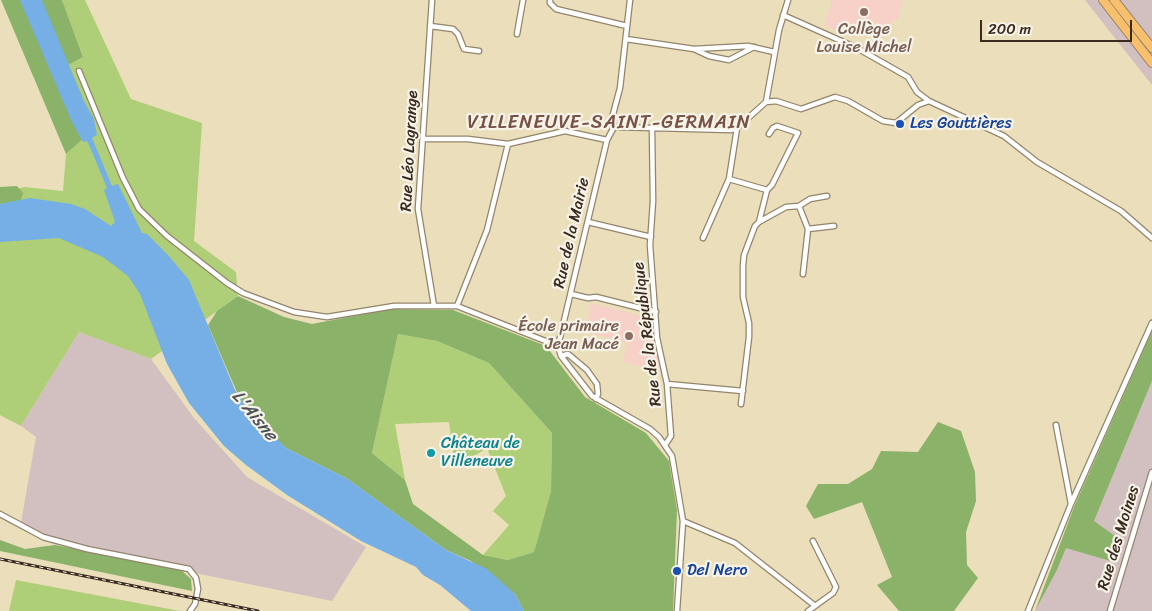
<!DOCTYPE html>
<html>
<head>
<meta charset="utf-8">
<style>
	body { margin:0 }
	#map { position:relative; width:1152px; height:611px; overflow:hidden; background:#ebdeba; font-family:Sriracha,sans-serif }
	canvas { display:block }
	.scale { position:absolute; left:980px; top:20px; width:152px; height:22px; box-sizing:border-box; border:2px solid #3b2a1e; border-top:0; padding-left:6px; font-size:15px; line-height:18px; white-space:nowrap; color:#3b2a1e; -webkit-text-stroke:4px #f7f3e8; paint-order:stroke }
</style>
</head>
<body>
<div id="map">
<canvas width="1152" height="611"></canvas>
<div class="scale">200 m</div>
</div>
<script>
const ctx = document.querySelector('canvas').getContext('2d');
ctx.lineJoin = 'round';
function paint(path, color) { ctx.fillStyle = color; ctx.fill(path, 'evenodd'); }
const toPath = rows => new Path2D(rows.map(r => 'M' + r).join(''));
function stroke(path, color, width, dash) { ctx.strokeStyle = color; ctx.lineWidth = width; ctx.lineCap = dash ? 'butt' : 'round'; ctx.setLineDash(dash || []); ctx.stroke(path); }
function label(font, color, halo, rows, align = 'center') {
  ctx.font = font + ' Sriracha,sans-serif'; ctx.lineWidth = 4.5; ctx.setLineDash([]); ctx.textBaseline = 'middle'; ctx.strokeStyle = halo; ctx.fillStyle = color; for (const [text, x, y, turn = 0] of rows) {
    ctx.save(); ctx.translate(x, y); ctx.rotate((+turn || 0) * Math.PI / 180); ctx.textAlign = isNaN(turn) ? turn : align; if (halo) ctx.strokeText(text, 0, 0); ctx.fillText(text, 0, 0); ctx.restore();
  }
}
paint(toPath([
	[831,0,903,0,898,20,896,19,887,30,878,23,870,23,861,27,854,38,824,25,831,5],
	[591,303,654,319,654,341,661,372,623,361,628,343,586,332]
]), '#f7d1c7');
paint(toPath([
	[1085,0,1152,0,1152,85],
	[79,332,151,359,194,418,247,477,366,547,332,601,53,544,20,528,36,437,21,426],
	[1152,381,1152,611,1035,611,1056,572,1066,547,1109,561,1094,521]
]), '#d2bfc0');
paint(toPath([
	[62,0,85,0,131,99,202,123,194,241,236,272,238,296,151,359,79,332,21,426,0,415,0,194,24,187,63,191,66,154,91,132,63,67,83,57],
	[398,334,437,341,489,363,552,433,551,491,534,552,508,560,483,555,509,525,493,511,506,496,487,448,455,468,449,422,395,424,405,480,372,453],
	[16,580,180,611,9,611]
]), '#aecf77');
paint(toPath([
	[1,0,62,0,83,57,64,67,91,132,66,154],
	[17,186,23,193,21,200,0,204,0,187],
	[238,296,284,317,312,324,390,309,453,310,546,346,585,397,646,433,669,461,677,510,673,611,524,611,515,594,471,561,446,550,346,478,286,448,266,430,239,397,208,325,217,311],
	[398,334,437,341,489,363,552,433,551,491,534,552,508,560,483,555,413,504,405,480,372,453],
	[1152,331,1152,381,1094,521,1119,539,1110,561,1066,548,1056,572,1035,611,1074,507],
	[938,422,961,431,975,472,976,501,966,532,967,565,978,578,954,611,899,611,877,585,892,577,862,502,814,519,806,506,818,484,848,484,872,469,881,451,918,452],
	[0,540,25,549,55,545,180,569,191,579,192,591,0,551]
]), '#8ab268');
paint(toPath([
	[20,0,42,0,84,101,94,119,97,135,92,138,112,186,118,184,142,233,147,234,168,255,189,280,235,390,247,408,286,448,346,478,446,550,487,569,515,594,524,611,471,611,440,585,423,575,416,567,361,541,287,495,246,465,224,446,189,403,167,364,140,294,128,276,103,257,59,238,0,242,0,204,30,198,71,204,85,209,111,226,115,222,104,190,107,188,90,147,87,141,83,142,72,122]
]), '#75afe6');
const minor = toPath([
	[432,0,418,209,434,306],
	[550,0,550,3,556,9,627,26],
	[783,15,857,48,908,77,917,92,929,101],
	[430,26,453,29,458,34,464,49,479,51],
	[517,34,523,0],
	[626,39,694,49,748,46,774,52],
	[694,49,709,56,729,60,754,47],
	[79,71,123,178,139,209,167,236,227,283,243,293,294,312,327,317,394,306,457,306,558,346],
	[766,102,779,30,788,0],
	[614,127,731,130,737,128,766,102,776,101,801,109,835,97,848,101,883,121,896,123,918,105,929,101,1004,136,1037,162,1121,211,1152,238],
	[614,127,607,140,558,346,561,356,592,396,650,429,659,437,672,456,683,521,677,611],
	[614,127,612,118,620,88,630,0],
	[652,129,653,201,650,245,657,338,667,384,671,436,665,445],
	[423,139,468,139,508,144,565,131,607,140],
	[729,179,767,190,772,185,798,133,777,126,773,128,769,134],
	[799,206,808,229],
	[588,222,651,237],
	[759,222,767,190],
	[703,238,729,179,737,128],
	[803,274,808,229,834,226],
	[571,294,588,298,596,297,656,312],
	[457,306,487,230,508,144],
	[561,356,568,354,587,370,597,384,598,394,596,399],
	[667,384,743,391],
	[741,404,749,337,749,323,743,297,743,266,744,255,755,226,759,222,786,207,799,206,810,199,827,196],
	[1071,504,1152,323],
	[0,514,43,537,87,549,189,569,196,578,198,589,195,604,190,611],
	[683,521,735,543,814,605],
	[808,611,833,593,836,587,813,541],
	[1028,611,1071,504,1056,425],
	[1110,611,1152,472]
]);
const trunk = toPath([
	[1103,0,1152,63],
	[1114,0,1152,48]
]);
stroke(minor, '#93846c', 7);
stroke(trunk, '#93846c', 10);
stroke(minor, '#fff', 4.5);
stroke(trunk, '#f8bf6c', 8);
const rail = toPath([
	[0,559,258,611]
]);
stroke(rail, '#3b2a1e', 3);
stroke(rail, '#f7f3e8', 1, [4]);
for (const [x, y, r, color] of [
	[864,12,5,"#8d6e63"],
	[900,124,5,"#1a4fb4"],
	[629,336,5,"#8d6e63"],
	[431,453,5,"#0f9aa8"],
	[677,571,5,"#1a4fb4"]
]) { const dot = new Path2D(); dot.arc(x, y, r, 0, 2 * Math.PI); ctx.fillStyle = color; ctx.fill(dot); stroke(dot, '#f7f3e8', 2); }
label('16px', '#785e54', '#f7f3e8', [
	["Collège",864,30],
	["Louise Michel",864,48],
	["École primaire",619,327,"right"],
	["Jean Macé",619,345,"right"]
]);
label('16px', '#164399', '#f7f3e8', [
	["Les Gouttières",910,124],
	["Del Nero",687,571]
], 'left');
label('16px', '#3b2a1e', '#f7f3e8', [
	["Rue Léo Lagrange",410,151,-87],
	["Rue de la Mairie",572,233,-77],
	["Rue de la République",648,334,-97],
	["Rue des Moines",1119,538,-73]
]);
label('16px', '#0d838f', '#f7f3e8', [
	["Château de",441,444],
	["Villeneuve",441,462]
], 'left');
label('italic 18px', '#4c525a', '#f7f3e8', [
	["L'Aisne",254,416,50]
]);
ctx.letterSpacing = '1px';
label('19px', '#785246', '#f7f3e8', [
	["VILLENEUVE-SAINT-GERMAIN",609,123]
]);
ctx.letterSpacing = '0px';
</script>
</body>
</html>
